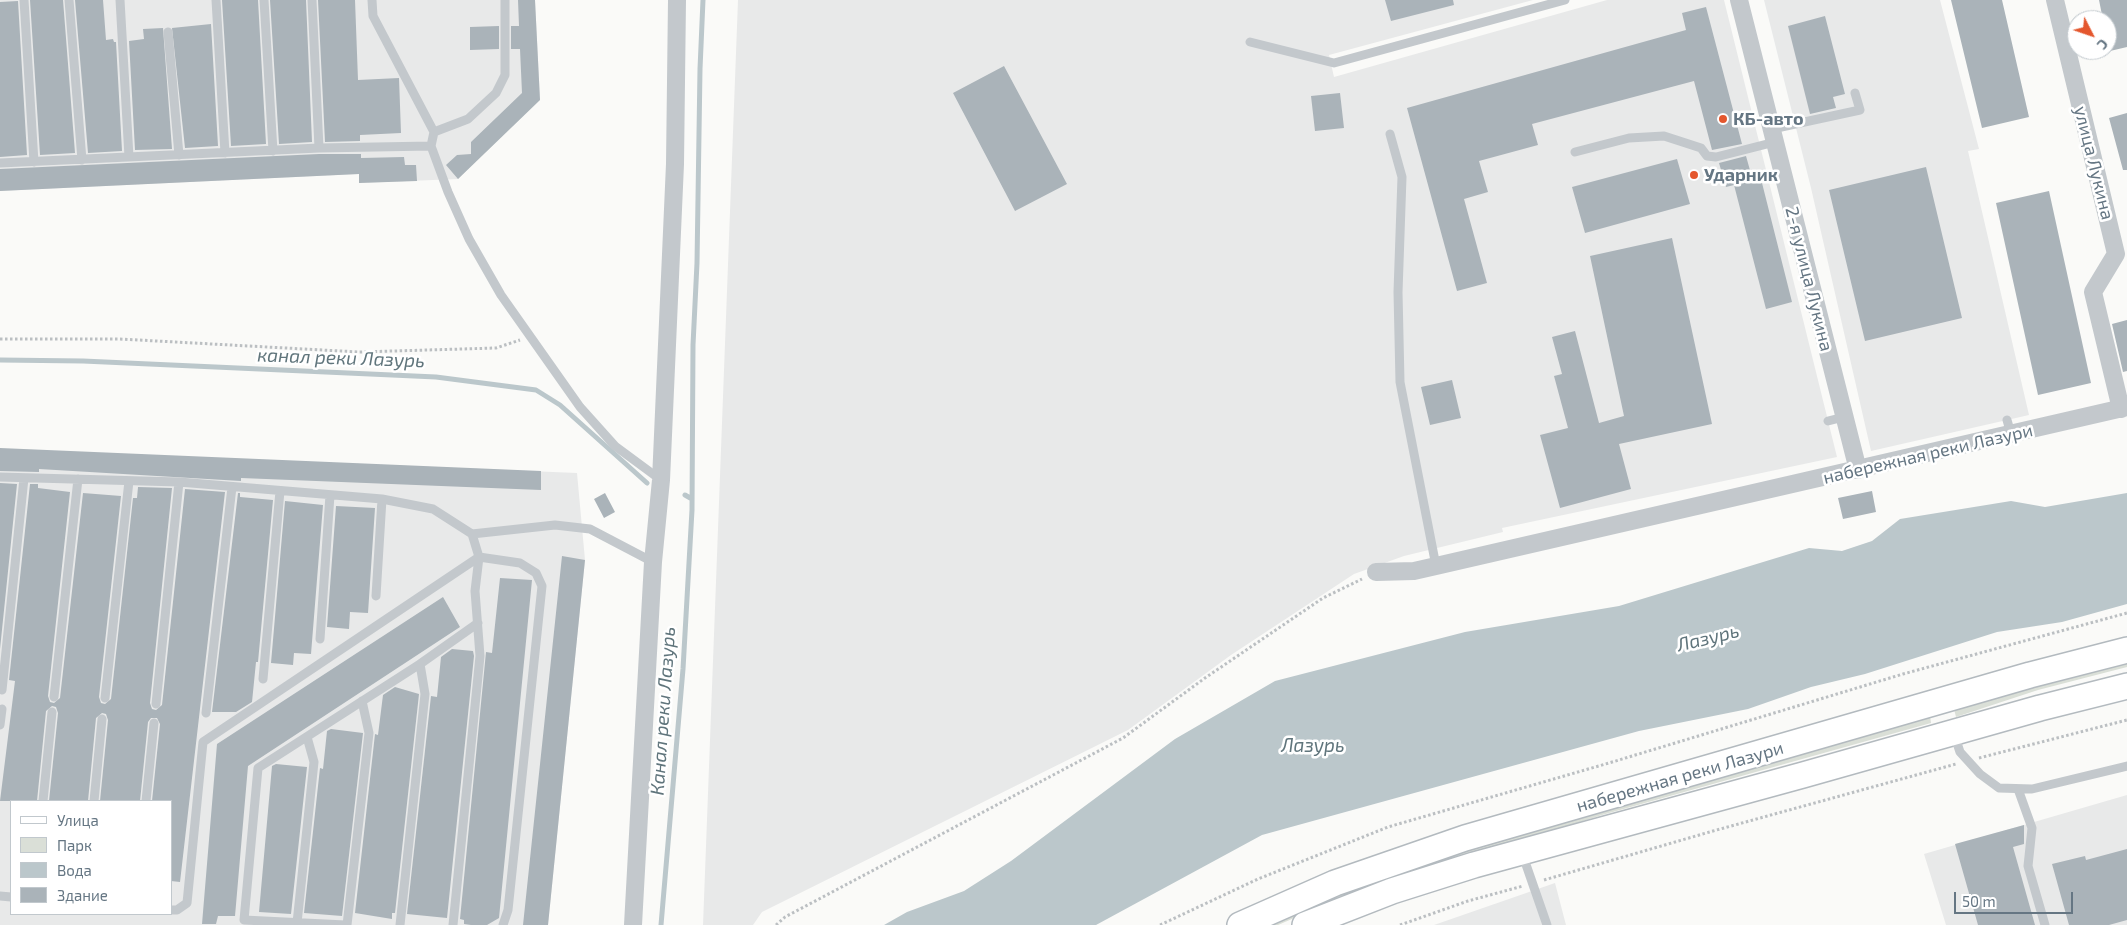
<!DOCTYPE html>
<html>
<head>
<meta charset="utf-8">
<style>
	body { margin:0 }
	#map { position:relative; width:2127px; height:925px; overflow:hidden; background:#fafaf8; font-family:"Exo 2",sans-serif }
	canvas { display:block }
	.legend { position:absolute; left:10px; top:800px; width:162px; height:115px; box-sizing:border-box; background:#fff; border:1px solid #c1c8cd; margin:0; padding:6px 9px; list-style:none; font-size:15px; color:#657683 }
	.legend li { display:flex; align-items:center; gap:10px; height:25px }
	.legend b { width:25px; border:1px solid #c1c8cd }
	.north { position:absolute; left:2067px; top:10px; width:50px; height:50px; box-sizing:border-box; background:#fff; border:1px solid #c1c8cd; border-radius:50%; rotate:131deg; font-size:14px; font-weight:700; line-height:20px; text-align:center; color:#657683 }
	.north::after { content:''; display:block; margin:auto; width:18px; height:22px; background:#e4572e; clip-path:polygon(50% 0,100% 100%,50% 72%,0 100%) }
	.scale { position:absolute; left:1954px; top:892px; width:119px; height:22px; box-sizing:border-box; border:2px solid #657683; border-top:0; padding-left:6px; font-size:15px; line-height:18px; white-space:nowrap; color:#657683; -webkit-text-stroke:4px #fff; paint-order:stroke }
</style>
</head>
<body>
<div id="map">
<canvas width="2127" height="925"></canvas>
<ul class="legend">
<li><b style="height:6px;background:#fff"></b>Улица</li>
<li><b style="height:14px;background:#dadfd7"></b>Парк</li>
<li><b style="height:14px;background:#bbc7cb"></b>Вода</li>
<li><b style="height:14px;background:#aab3b9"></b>Здание</li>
</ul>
<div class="north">С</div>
<div class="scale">50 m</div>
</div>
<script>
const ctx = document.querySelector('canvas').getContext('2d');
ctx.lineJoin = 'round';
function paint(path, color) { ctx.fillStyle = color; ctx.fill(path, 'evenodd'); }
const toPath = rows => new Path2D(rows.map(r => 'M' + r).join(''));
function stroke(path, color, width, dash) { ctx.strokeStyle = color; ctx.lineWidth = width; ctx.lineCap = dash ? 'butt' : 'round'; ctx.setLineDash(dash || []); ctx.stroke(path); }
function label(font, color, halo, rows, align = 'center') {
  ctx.font = font + ' "Exo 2",sans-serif'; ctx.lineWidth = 5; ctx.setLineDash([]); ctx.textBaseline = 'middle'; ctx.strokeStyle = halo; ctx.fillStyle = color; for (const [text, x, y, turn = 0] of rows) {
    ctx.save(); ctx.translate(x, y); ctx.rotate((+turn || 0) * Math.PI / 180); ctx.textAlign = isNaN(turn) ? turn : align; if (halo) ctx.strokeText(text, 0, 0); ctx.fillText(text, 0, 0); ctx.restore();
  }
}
paint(toPath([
	[0,0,535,0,540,100,458,179,359,183,359,174,0,191],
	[738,0,1533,0,1329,55,1334,77,1607,0,1724,0,1837,457,1502,528,1503,532,1404,556,1354,574,1231,655,1128,730,762,912,753,925,703,925],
	[1764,0,1940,0,1979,149,1968,151,2029,415,1871,451,1811,188],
	[0,449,577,473,585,560,548,925,0,925],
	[11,801,171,801,171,914,11,914],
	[2127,795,2127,925,1946,925,1924,854],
	[1555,883,1566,925,1434,925]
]), '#e8e9e9');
paint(toPath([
	[2127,660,2127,667,2038,690,1956,717,1954,709],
	[1930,716,1931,723,1602,815,1345,896,1278,925,1259,925,1440,856]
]), '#dadfd7');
paint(toPath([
	[2127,493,2127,604,2062,622,1997,632,1865,674,1811,687,1748,709,1639,731,1262,835,1096,925,884,925,907,912,964,891,1011,861,1175,739,1275,681,1465,632,1619,606,1809,548,1842,551,1872,541,1900,519,2011,501,2045,507]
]), '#bbc7cb');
stroke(toPath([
	[0,360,83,361,436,377,536,390,560,405,647,483],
	[685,495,692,499],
	[661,925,683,669,692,510,693,345,697,263,700,69,703,0]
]), '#bbc7cb', 5);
paint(toPath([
	[30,0,63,0,75,153,40,155],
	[75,0,103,0,106,40,113,39,114,42,116,42,122,151,88,153],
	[222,0,258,0,266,144,231,146],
	[270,0,306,0,312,142,279,144],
	[318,0,355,0,358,80,399,78,401,133,360,135,360,141,325,142],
	[518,0,535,0,540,100,458,179,446,165,457,155,471,154,471,142,522,93,520,49,511,49,511,26,519,26],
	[1385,0,1453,0,1454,5,1391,21],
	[1951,0,2002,0,2029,117,1982,128],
	[2099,0,2127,0,2127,47,2110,51,2107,20,2103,20],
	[18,1,27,155,0,157,0,2],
	[1706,7,1742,144,1712,150,1694,81,1532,124,1538,145,1479,161,1488,192,1464,199,1487,283,1457,291,1407,108,1686,30,1682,13],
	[1825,16,1845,94,1833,97,1836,108,1810,114,1788,26],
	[211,24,218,146,185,148,172,28],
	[499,26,499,49,470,50,470,27],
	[163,28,172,149,135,150,129,41,144,39,143,29],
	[1004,66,1067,184,1015,211,953,93],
	[1340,93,1344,128,1315,131,1311,96],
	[2127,113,2127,170,2123,170,2109,118],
	[319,154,361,154,361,158,404,157,405,165,416,165,417,181,359,183,359,174,0,191,0,169],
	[1746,156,1753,181,1761,179,1792,302,1766,309,1734,185,1726,187,1719,163],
	[1677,159,1690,204,1585,233,1572,187],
	[1926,167,1962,318,1865,341,1829,190],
	[2049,191,2091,383,2038,395,1996,203],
	[1672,238,1712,424,1619,444,1631,489,1560,508,1540,435,1568,428,1554,376,1562,374,1552,337,1575,331,1599,423,1624,416,1590,256],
	[2127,320,2127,371,2123,372,2112,324],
	[1452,380,1461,418,1430,425,1421,387],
	[0,448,541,471,541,490,241,478,241,481,39,469,39,472,0,471],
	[0,483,17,484,0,649],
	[30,484,38,484,38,488,70,492,48,696,50,702,54,703,60,698,83,493,121,496,99,697,101,703,105,704,111,699,133,498,137,498,138,487,172,488,150,703,152,709,156,710,162,705,185,489,225,492,180,882,171,881,171,801,152,801,160,724,157,718,151,718,148,722,140,801,100,801,108,720,106,714,102,713,96,718,88,801,49,801,58,713,56,707,52,706,46,711,37,801,0,801,15,681,9,680],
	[1872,491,1876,512,1843,519,1838,498],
	[238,493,240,493,240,497,273,500,258,662,256,662,252,702,236,712,212,712],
	[605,493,615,512,604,518,594,499],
	[285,501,323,505,311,654,294,653,293,665,271,663],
	[336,506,375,508,368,613,350,612,349,629,327,627],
	[562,556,585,560,548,925,523,925],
	[500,578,532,580,499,918,487,925,471,925,464,924,464,920,460,919,486,652,492,653],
	[443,597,460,627,248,766,235,916,218,916,216,924,202,924,217,744],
	[452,649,473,651,474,656,447,918,407,914,431,696,437,697,441,657],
	[395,687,419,694,395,913,392,913,392,919,355,913,375,734,378,735,383,695],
	[331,729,363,733,342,916,304,913,320,768,323,769,327,731],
	[276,764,307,767,291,914,259,912,272,766],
	[2024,825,2024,844,2013,847,2035,925,1978,925,1955,844],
	[2127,849,2127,920,2109,925,2069,925,2052,864,2085,856,2086,860]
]), '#aab3b9');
const secondary = toPath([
	[1240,925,1335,883,1465,838,2030,675,2127,650],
	[1305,925,1392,891,1474,865,1803,775,2040,708,2127,686]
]);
stroke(secondary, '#b3babf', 28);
stroke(toPath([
	[0,339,120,339,359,352,496,348,520,340],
	[1979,758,2127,720],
	[1544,880,1713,831,1956,764],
	[776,925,785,917,1123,738,1205,678,1323,598,1362,579],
	[1160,925,1258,879,1388,827,1609,763,1903,674,2127,613],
	[1400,925,1468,901,1523,886]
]), '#bbbfc2', 3, [2.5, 2.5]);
stroke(toPath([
	[24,0,34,162],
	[69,0,82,160],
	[120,0,129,157],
	[216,0,225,153],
	[264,0,273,151],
	[312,0,319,148],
	[372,0,373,16,434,132,431,146,448,192,469,239,501,295,580,407,615,446,661,480],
	[168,32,179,155],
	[1250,42,1334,63,1565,0],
	[1772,129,1860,110,1855,93],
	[434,132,468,119,496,93,505,75,505,0],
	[1390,134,1402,177,1398,292,1400,382,1436,566],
	[1575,152,1629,138,1664,136,1701,148,1707,156,1716,157,1775,142],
	[0,163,319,148,431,146],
	[2007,420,2011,434],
	[1828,421,1844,417],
	[0,477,179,482,382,499,433,509,472,534,555,525,590,529,653,562],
	[376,596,382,499],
	[320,639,330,495],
	[263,679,280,491],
	[2,690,24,478],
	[54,697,78,479],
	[105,698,129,481],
	[156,704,179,482],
	[206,713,232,487],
	[0,725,2,709],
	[1954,734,1960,752,1980,774,1999,788,2032,789,2127,766],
	[2018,789,2032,828,2028,866,2045,925],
	[43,801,52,712],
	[94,801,102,719],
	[146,801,154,723],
	[1522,853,1547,925],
	[0,896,11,897],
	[171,910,177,910,187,903,203,742,479,557,520,563,536,573,542,586,508,910,503,925],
	[297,923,314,762,307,737],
	[345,925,244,920,258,768,420,664,478,623],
	[347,925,369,733,362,701],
	[400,925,425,694,420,664],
	[453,925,480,656,475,591,479,557,472,534]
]), '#c3c8cc', 9);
stroke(toPath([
	[1739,0,1858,470],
	[2055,0,2116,254,2093,292,2121,409],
	[1376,572,1414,571,1436,566,2127,407],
	[633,925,653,562,661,480,675,164,677,0]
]), '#c3c8cc', 18);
stroke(secondary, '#fff', 25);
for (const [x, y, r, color] of [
	[1723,119,5,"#e4572e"],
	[1694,175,5,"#e4572e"]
]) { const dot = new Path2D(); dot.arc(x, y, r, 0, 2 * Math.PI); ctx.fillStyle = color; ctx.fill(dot); stroke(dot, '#fff', 2); }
label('bold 18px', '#657683', '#fff', [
	["КБ-авто",1733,119],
	["Ударник",1704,175]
], 'left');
label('18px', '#657683', '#fff', [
	["улица Лукина",2094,163,76],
	["2-я улица Лукина",1809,279,76],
	["набережная реки Лазури",1928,454,-13],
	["набережная реки Лазури",1680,777,-16]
]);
label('italic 19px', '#60757c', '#fff', [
	["канал реки Лазурь",341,358,2],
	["Лазурь",1708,638,-14],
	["Канал реки Лазурь",663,711,-86],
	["Лазурь",1313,746]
]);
</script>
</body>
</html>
